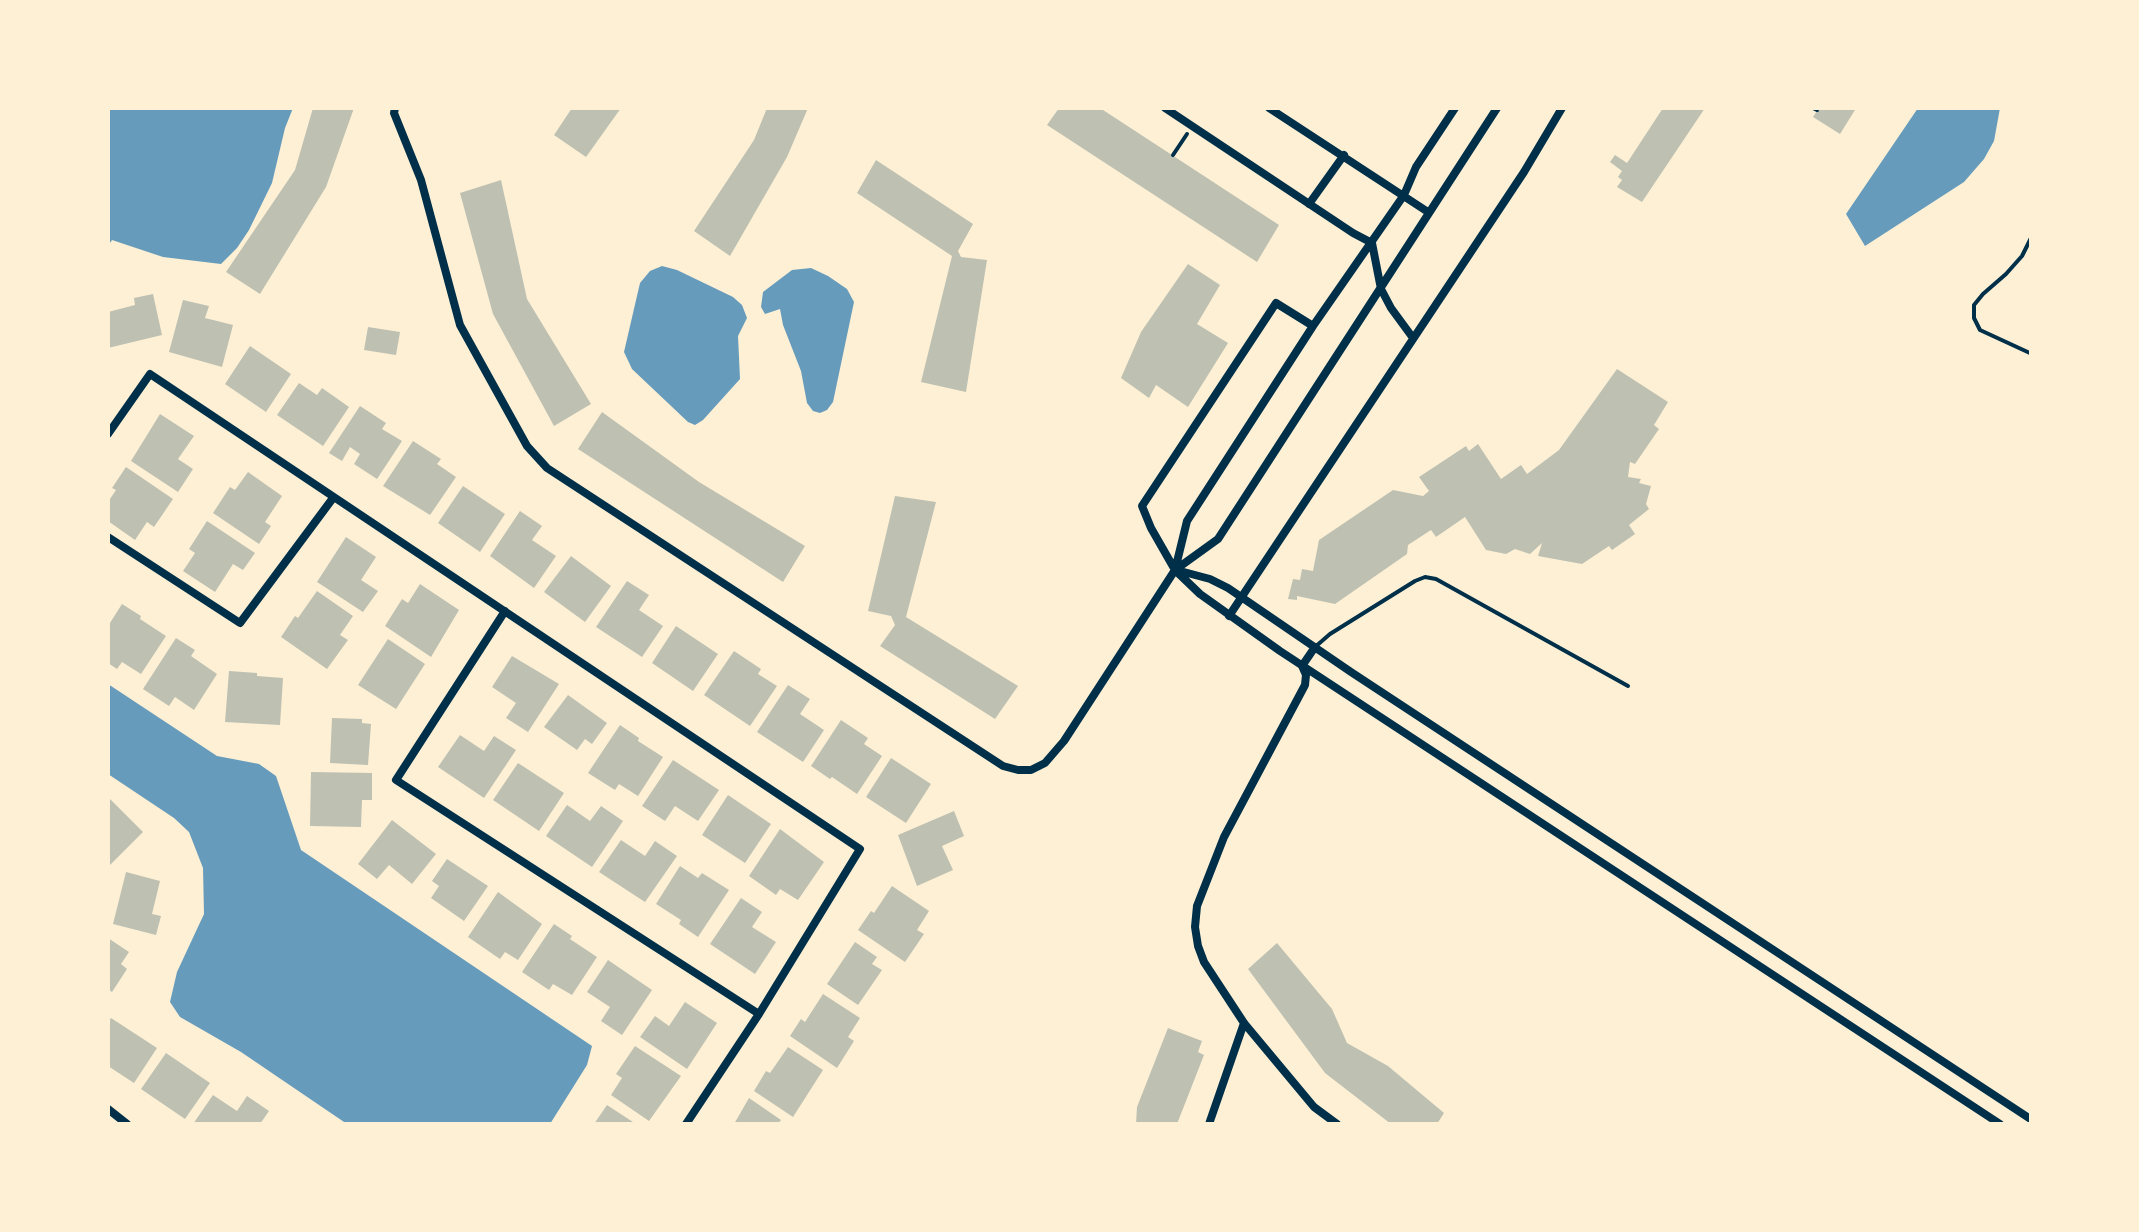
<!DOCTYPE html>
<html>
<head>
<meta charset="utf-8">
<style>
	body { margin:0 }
	#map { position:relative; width:2139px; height:1232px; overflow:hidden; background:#fdf0d5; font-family:Merriweather,serif }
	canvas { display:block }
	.frame { position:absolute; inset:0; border:110px solid #fdf0d5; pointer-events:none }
</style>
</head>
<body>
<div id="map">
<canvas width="2139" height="1232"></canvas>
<div class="frame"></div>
</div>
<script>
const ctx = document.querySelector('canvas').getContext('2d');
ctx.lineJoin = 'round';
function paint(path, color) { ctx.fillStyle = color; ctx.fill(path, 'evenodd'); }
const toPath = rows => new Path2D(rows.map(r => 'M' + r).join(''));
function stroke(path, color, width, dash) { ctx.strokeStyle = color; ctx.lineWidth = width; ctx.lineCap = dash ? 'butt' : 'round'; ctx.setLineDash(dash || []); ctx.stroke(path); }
paint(toPath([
	[108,108,293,108,285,128,272,183,249,230,237,248,221,264,163,257,112,240,108,246],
	[1918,108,2000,108,1994,141,1984,159,1964,182,1865,246,1846,214],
	[662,266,677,270,733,297,742,305,747,318,738,336,740,379,703,420,695,425,688,422,632,369,624,352,640,283,650,271],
	[811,268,828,276,847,289,854,302,833,402,827,410,820,413,813,411,807,403,801,371,783,325,780,309,765,314,761,307,763,292,792,270],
	[108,684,217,756,259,764,276,776,301,850,592,1046,587,1065,550,1124,347,1124,241,1052,180,1017,170,1002,177,972,204,914,203,868,189,832,174,818,108,774]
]), '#669bbc');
paint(toPath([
	[313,108,354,108,326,187,260,294,226,272,295,170],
	[572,108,621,108,586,157,554,135],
	[767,108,808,108,787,157,730,256,694,231,754,140],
	[1059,108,1100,108,1279,225,1257,262,1047,125],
	[1663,108,1705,108,1642,202,1617,187,1622,180,1618,177,1622,171,1610,162,1615,155,1627,163],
	[1819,108,1852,108,1855,110,1840,134,1813,117],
	[876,160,973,224,958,251,961,257,987,260,966,392,921,382,952,256,857,193],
	[501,180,527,299,591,404,554,426,493,314,460,193],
	[1188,264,1220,285,1197,324,1228,343,1188,407,1156,385,1149,398,1121,378,1141,332],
	[153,294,162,335,108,348,108,312,135,305,134,298],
	[183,300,209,306,205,318,233,325,222,367,169,352],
	[368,327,400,332,396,355,364,350],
	[250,346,291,374,266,412,225,384],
	[1617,369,1668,402,1654,425,1659,429,1635,464,1630,462,1628,477,1641,479,1639,483,1651,486,1646,504,1649,509,1629,525,1635,534,1612,550,1609,546,1582,564,1538,556,1542,543,1530,554,1515,549,1506,554,1486,550,1465,517,1436,537,1431,530,1408,545,1407,554,1335,604,1297,596,1297,600,1288,599,1293,579,1300,580,1302,569,1313,571,1319,540,1393,490,1423,496,1429,491,1419,477,1466,446,1469,451,1478,444,1501,479,1521,465,1527,474,1559,450],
	[299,383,317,395,322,388,349,407,323,446,277,415],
	[360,406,386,423,382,429,402,441,377,479,354,464,360,454,350,447,342,461,329,453],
	[602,412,699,482,805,546,783,582,578,449],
	[160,414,194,436,178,459,193,469,178,492,131,461],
	[413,441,441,459,437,464,456,477,430,515,383,486],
	[126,467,173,499,154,527,147,522,135,540,108,521,108,502,116,490,112,488],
	[248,472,282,496,265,522,271,526,259,544,213,513,230,487,235,490],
	[463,486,505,514,480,552,438,523],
	[895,496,936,502,906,617,1018,686,995,719,880,646,895,625,891,616,868,611],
	[520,511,542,526,532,540,556,556,534,588,490,556],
	[207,521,255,553,243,570,233,564,215,592,183,571,195,553,189,549],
	[346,537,376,557,361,580,378,591,363,612,317,582],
	[571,556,611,586,585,622,544,592],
	[627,581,649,595,639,610,663,626,642,657,596,627],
	[420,584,459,610,431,657,385,626,402,599,408,603],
	[317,591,353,616,340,635,348,640,327,669,281,637,295,616,298,618],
	[122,604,141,616,140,619,166,636,141,674,122,662,117,669,108,663,108,626],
	[676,626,718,654,693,691,652,663],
	[176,638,195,650,191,656,217,674,194,710,175,697,169,706,143,689],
	[388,639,425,664,396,709,358,685],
	[734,651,761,669,758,674,777,686,750,726,704,695],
	[512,656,559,684,528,732,506,718,516,703,492,687],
	[229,671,257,673,257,676,283,678,280,725,225,722],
	[788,685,810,699,800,714,824,730,803,762,757,732],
	[568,695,607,723,592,744,585,739,577,750,544,727],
	[332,718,362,719,362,723,371,724,368,765,330,763],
	[841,720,868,738,864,744,882,756,857,794,832,777,830,779,811,766],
	[620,725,639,738,638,741,663,757,638,796,619,784,615,790,588,773],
	[460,735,484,751,494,736,516,750,484,798,438,767],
	[891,758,931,784,906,823,866,797],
	[673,760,719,790,698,821,675,806,665,821,642,806],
	[518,763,564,793,539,831,493,800],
	[311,772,372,773,372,800,362,800,361,827,310,826],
	[728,795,771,824,745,863,702,835],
	[108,797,143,832,108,867],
	[567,805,590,821,601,806,623,821,592,867,546,836],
	[954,811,964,836,942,846,953,870,917,886,898,835],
	[392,820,436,854,412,884,389,865,377,879,358,864],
	[780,829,824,862,798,900,780,889,776,895,749,876],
	[621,840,645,856,655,841,677,856,645,902,599,872],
	[447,859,488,886,464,921,431,898,439,886,432,881],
	[680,866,698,878,702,873,729,890,698,937,679,924,681,920,656,904],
	[126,872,160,881,152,914,161,916,156,935,113,924],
	[892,886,929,911,917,930,924,934,905,962,858,930,871,911,874,913],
	[498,892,542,924,518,960,505,952,500,959,468,937],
	[741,898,762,912,752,927,776,942,755,974,710,944],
	[554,924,572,936,570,939,597,957,572,995,553,984,549,990,522,972],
	[108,938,129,952,121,964,127,969,112,992,108,989],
	[855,942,877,957,872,964,882,970,858,1005,827,984],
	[1277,943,1332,1009,1347,1043,1388,1066,1444,1113,1437,1124,1391,1124,1325,1073,1248,969],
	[608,960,652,990,622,1035,601,1021,610,1007,587,992],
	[823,994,860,1018,848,1037,854,1041,837,1068,790,1036,801,1019,805,1022],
	[685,1002,717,1023,687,1069,640,1037,655,1016,669,1026],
	[111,1018,157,1048,134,1083,108,1066,108,1023],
	[1168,1028,1202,1041,1198,1052,1204,1055,1177,1124,1136,1124,1137,1107],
	[635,1046,681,1076,649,1121,611,1095,622,1078,616,1074],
	[788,1047,823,1070,793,1117,754,1091,766,1071,770,1073],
	[166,1053,210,1083,185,1119,141,1089],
	[213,1095,237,1111,247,1096,269,1111,260,1124,193,1124],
	[749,1098,781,1120,778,1124,734,1124],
	[607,1105,636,1124,594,1124]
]), '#bec0b2');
stroke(toPath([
	[1813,108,1817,110],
	[1173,155,1187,134],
	[2032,236,2022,256,2006,274,1983,294,1974,305,1974,318,1980,330,2032,354]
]), '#003049', 4);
stroke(toPath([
	[1315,647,1330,634,1415,581,1425,577,1436,579,1628,686]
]), '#003049', 4);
stroke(toPath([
	[395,108,394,113,421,180,460,325,527,446,547,468,1003,766,1018,770,1031,770,1045,763,1064,741,1175,570,1187,521,1313,326,1404,195,1416,167,1455,108],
	[1165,108,1353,233,1372,243,1381,289,1391,308,1413,338],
	[1269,108,1428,212],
	[1309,204,1344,155],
	[1313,326,1276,303,1142,506,1151,528,1175,570,1200,594,1280,651,2000,1124],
	[108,434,150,374,860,849,759,1014,686,1124],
	[108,537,240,623,333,498],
	[1175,570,1218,539,1497,108],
	[1180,571,1210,579,1228,588,1351,672,2032,1120],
	[505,611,396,780,759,1014],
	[1229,616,1524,172,1562,108],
	[1315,647,1302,666,1306,675,1305,685,1224,837,1197,906,1195,927,1198,946,1204,962,1244,1023,1314,1107,1337,1124],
	[108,1109,127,1124],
	[1209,1124,1244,1023]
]), '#003049', 8);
</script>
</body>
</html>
